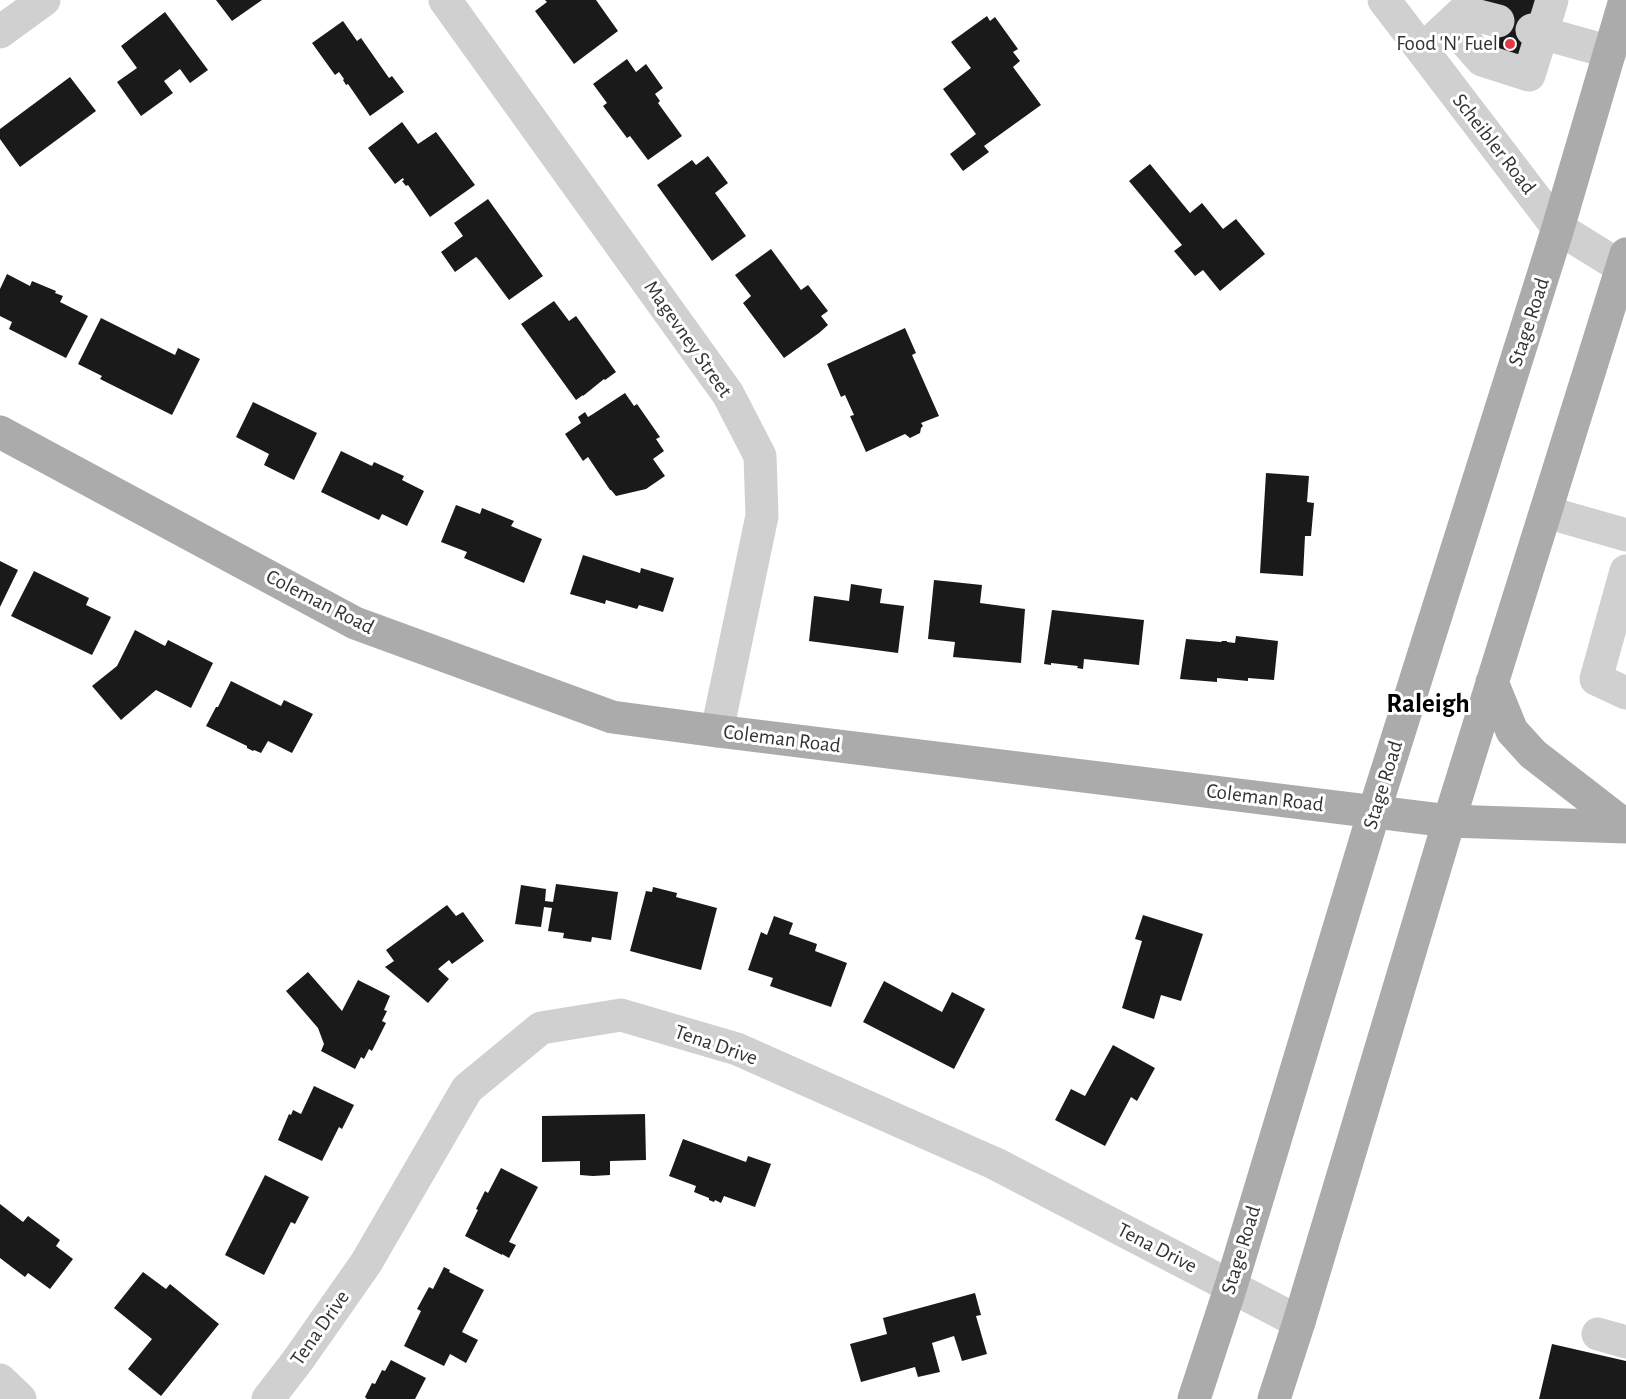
<!DOCTYPE html>
<html>
<head>
<meta charset="utf-8">
<style>
	body { margin:0 }
	canvas { display:block; background:#fff }
</style>
</head>
<body>
<canvas width="1626" height="1399"></canvas>
<script>
const ctx = document.querySelector('canvas').getContext('2d');
ctx.lineJoin = 'round';
function paint(path, color) { ctx.fillStyle = color; ctx.fill(path, 'evenodd'); }
const toPath = rows => new Path2D(rows.map(r => 'M' + r).join(''));
function stroke(path, color, width, dash) { ctx.strokeStyle = color; ctx.lineWidth = width; ctx.lineCap = dash ? 'butt' : 'round'; ctx.setLineDash(dash || []); ctx.stroke(path); }
function label(font, color, halo, rows, align = 'center') {
  ctx.font = font + ' "Alegreya Sans",sans-serif'; ctx.lineWidth = 6; ctx.setLineDash([]); ctx.textBaseline = 'middle'; ctx.strokeStyle = halo; ctx.fillStyle = color; for (const [text, x, y, turn = 0] of rows) {
    ctx.save(); ctx.translate(x, y); ctx.rotate((+turn || 0) * Math.PI / 180); ctx.textAlign = isNaN(turn) ? turn : align; if (halo) ctx.strokeText(text, 0, 0); ctx.fillText(text, 0, 0); ctx.restore();
  }
}
paint(toPath([
	[216,0,262,0,232,21],
	[545,0,596,0,618,31,574,64,535,11,547,2],
	[1469,0,1541,0,1521,68,1487,58,1502,10],
	[165,12,208,70,190,83,180,69,164,81,173,93,141,116,117,82,137,68,121,46],
	[987,16,990,21,995,17,1018,49,1013,52,1020,61,1013,67,1041,105,984,146,989,152,963,171,950,154,976,134,943,89,971,68,951,42],
	[343,21,357,41,361,38,389,78,392,76,404,92,370,116,348,84,346,85,343,80,344,79,339,72,335,75,312,43],
	[627,59,636,72,646,64,663,88,655,94,660,101,658,103,682,136,648,160,630,136,627,138,603,106,607,103,593,84],
	[70,77,96,111,20,167,0,139,0,129],
	[402,122,418,144,436,132,475,185,430,217,408,185,406,186,402,181,404,180,403,178,395,184,368,148],
	[708,156,728,183,715,193,746,236,712,261,657,185,692,160,696,165],
	[1150,164,1190,213,1202,203,1223,229,1236,219,1265,254,1220,291,1203,270,1195,276,1174,251,1182,245,1129,181],
	[488,199,543,276,509,300,480,261,476,257,455,272,441,252,463,236,454,223],
	[771,249,801,290,808,285,828,311,821,316,828,325,819,333,784,358,743,303,751,296,735,275],
	[7,274,30,286,32,281,56,291,55,293,63,296,60,302,88,316,66,358,9,329,12,322,0,316,0,289],
	[554,301,569,321,576,316,616,372,605,380,604,379,583,396,583,395,576,400,521,324],
	[101,318,175,355,178,348,200,359,172,415,100,379,102,376,78,364],
	[905,328,916,353,912,355,939,416,921,423,923,426,921,428,920,433,910,438,905,434,866,452,850,416,854,415,845,395,841,397,827,364],
	[625,393,634,406,637,404,660,437,656,439,664,451,653,459,665,476,646,489,616,496,611,490,610,490,588,457,583,461,565,434,581,423,578,417,585,412,588,417,593,414],
	[253,402,317,433,294,480,264,465,269,454,236,437],
	[341,451,372,466,374,462,404,476,402,480,424,491,407,526,382,514,379,520,321,492],
	[1266,473,1309,476,1307,502,1314,503,1311,536,1305,536,1303,576,1260,573],
	[456,505,480,514,482,508,514,521,511,526,542,539,524,583,464,558,467,552,441,542],
	[583,555,640,573,641,568,674,578,663,612,639,605,637,609,606,600,605,604,570,594],
	[0,561,18,570,0,607],
	[34,571,89,598,86,605,111,617,92,655,11,616],
	[934,580,982,585,980,603,1025,609,1021,663,953,657,955,642,928,639],
	[851,584,882,589,880,603,904,606,898,653,809,641,814,596,849,601],
	[1052,610,1144,620,1139,665,1084,659,1083,669,1077,668,1078,666,1051,663,1051,665,1044,664],
	[135,630,165,646,168,640,213,663,191,708,156,690,121,720,92,686,117,666],
	[1236,636,1278,641,1274,680,1248,678,1248,681,1217,678,1217,682,1180,679,1186,639,1221,642,1222,641,1227,641,1227,642,1235,643],
	[231,681,281,706,284,700,313,714,292,753,268,741,261,753,254,750,253,751,247,748,247,746,206,726,216,707,218,707],
	[556,884,618,892,611,940,592,937,591,942,563,938,564,933,548,931,552,908,544,907,541,927,515,924,521,885,546,889,545,901,553,902],
	[653,887,677,893,676,897,717,908,701,970,630,951,646,891,652,892],
	[447,905,456,916,463,912,484,941,452,964,449,960,438,969,449,979,428,1003,385,967,394,961,386,950],
	[1143,915,1203,934,1181,1001,1161,995,1154,1019,1122,1008,1142,941,1135,939],
	[774,916,793,923,789,934,817,944,815,951,847,963,831,1007,770,986,773,978,748,970,761,932,767,935],
	[308,972,342,1011,358,980,390,996,384,1010,387,1011,382,1021,386,1023,372,1051,369,1049,364,1059,361,1057,355,1069,321,1051,324,1044,318,1028,286,991],
	[884,981,942,1012,952,992,985,1009,954,1069,863,1022],
	[1113,1045,1155,1068,1137,1101,1131,1097,1105,1146,1055,1120,1071,1089,1085,1096],
	[314,1086,354,1105,342,1129,339,1127,322,1161,278,1140,289,1114,291,1115,293,1110,301,1114],
	[645,1114,646,1160,610,1161,610,1175,593,1176,580,1175,580,1161,542,1162,542,1116],
	[683,1139,746,1162,748,1156,771,1164,755,1207,724,1196,721,1203,715,1200,714,1202,709,1200,709,1198,694,1192,696,1186,669,1176],
	[501,1168,538,1187,509,1242,516,1245,509,1258,502,1254,502,1255,465,1236,478,1210,476,1209,485,1191,488,1193],
	[265,1175,309,1197,295,1224,291,1222,264,1275,225,1255],
	[0,1204,23,1222,28,1216,60,1240,56,1246,73,1259,50,1289,28,1273,25,1277,0,1258],
	[444,1267,450,1270,449,1272,484,1290,462,1332,478,1340,466,1363,450,1354,444,1366,404,1346,421,1311,417,1309,429,1287,433,1289],
	[143,1272,166,1289,170,1284,219,1324,161,1396,128,1369,152,1339,114,1308],
	[975,1293,981,1315,976,1316,987,1354,962,1361,954,1336,932,1343,940,1372,918,1377,915,1367,861,1382,850,1344,887,1334,883,1318],
	[1552,1344,1626,1361,1626,1399,1539,1399],
	[391,1360,426,1378,415,1399,367,1399,365,1397,372,1383,375,1384,382,1370,385,1371]
]), '#1a1a1a');
stroke(toPath([
	[445,0,728,394,760,456,762,516,717,731],
	[1384,0,1558,228,1626,270],
	[1450,24,1482,60,1529,75,1542,33,1610,52],
	[1532,30,1542,33,1552,0],
	[0,32,44,0],
	[1436,37,1463,12,1498,21],
	[1546,512,1626,535],
	[1626,571,1596,679,1626,693],
	[1598,1334,1626,1342],
	[0,1380,20,1399],
	[268,1399,298,1360,366,1263,467,1089,541,1028,621,1015,737,1049,996,1164,1299,1322]
]), '#d0d0d0', 33);
stroke(toPath([
	[0,432,355,623,612,717,717,731,1449,821,1626,827],
	[1492,682,1512,731,1533,754,1626,826],
	[1194,1399,1231,1286,1374,812,1558,228,1625,0],
	[1274,1399,1299,1322,1449,821,1626,254]
]), '#ababab', 33);
for (const [x, y, r, color] of [
	[1510,44,6,"#e63946"]
]) { const dot = new Path2D(); dot.arc(x, y, r, 0, 2 * Math.PI); ctx.fillStyle = color; ctx.fill(dot); stroke(dot, '#fff', 2); }
label('21px', '#333', '#fff', [
	["Food 'N' Fuel",1498,44]
], 'right');
label('21px', '#333', '#fff', [
	["Scheibler Road",1494,144,52],
	["Stage Road",1529,322,-72],
	["Magevney Street",688,339,55],
	["Coleman Road",320,602,27],
	["Coleman Road",782,739,7],
	["Stage Road",1383,785,-73],
	["Coleman Road",1265,798,7],
	["Tena Drive",716,1045,19],
	["Tena Drive",1157,1248,27],
	["Stage Road",1241,1250,-73],
	["Tena Drive",320,1328,-55]
]);
label('bold 27px', '#000', '#fff', [
	["Raleigh",1428,704]
]);
</script>
</body>
</html>
